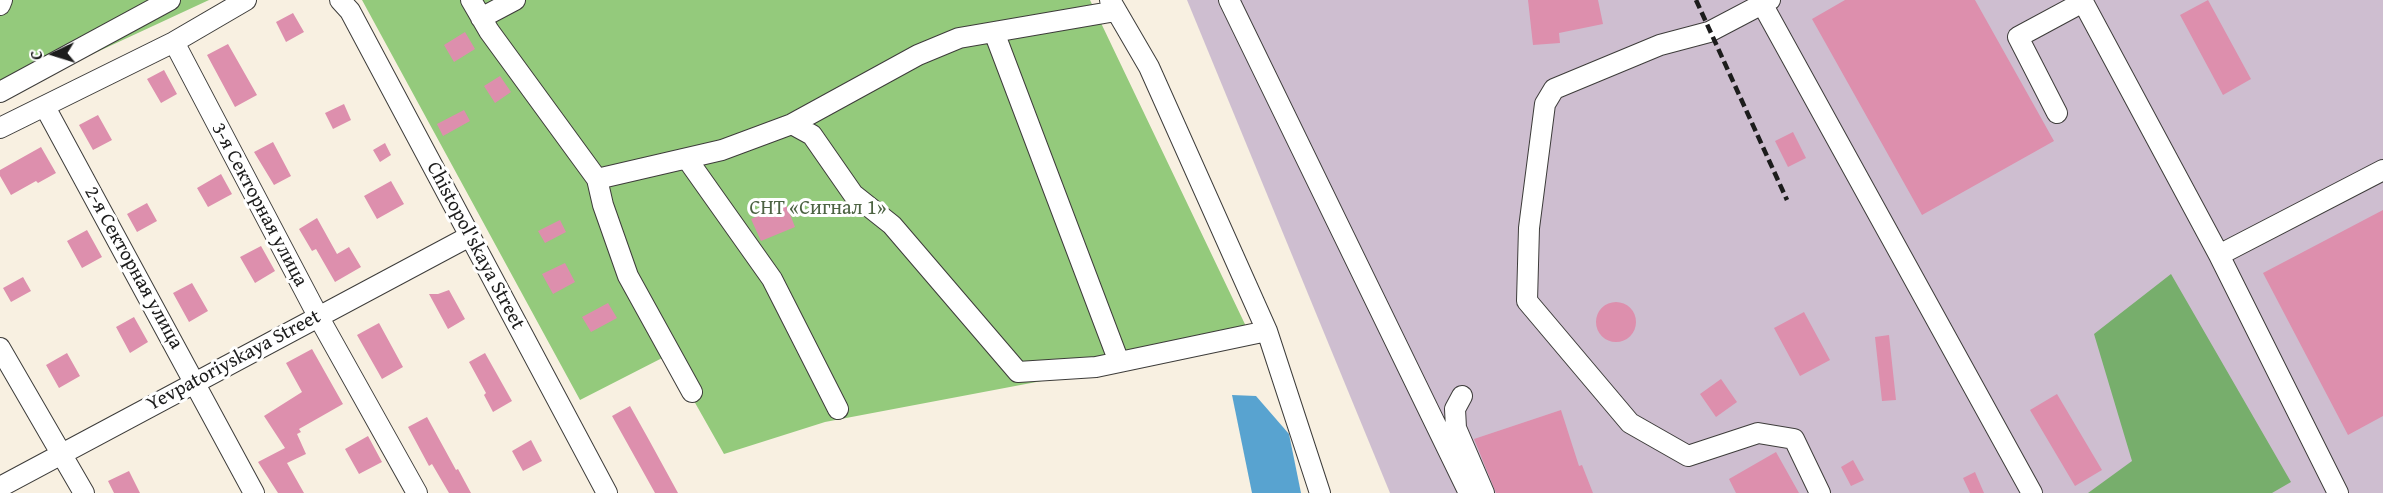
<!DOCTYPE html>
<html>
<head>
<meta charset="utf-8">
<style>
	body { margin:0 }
	#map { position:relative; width:2383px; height:493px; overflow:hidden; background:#f8f0e1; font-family:"Gentium Book Plus",serif }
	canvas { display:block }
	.north { position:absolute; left:24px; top:24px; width:60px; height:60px; -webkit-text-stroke:4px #fff; paint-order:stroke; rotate:266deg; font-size:16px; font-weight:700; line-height:24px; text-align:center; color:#1c1c1c }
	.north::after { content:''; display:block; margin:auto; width:21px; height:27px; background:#1c1c1c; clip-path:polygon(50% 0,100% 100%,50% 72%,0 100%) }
</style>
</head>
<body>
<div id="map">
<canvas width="2383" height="493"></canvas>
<div class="north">С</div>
</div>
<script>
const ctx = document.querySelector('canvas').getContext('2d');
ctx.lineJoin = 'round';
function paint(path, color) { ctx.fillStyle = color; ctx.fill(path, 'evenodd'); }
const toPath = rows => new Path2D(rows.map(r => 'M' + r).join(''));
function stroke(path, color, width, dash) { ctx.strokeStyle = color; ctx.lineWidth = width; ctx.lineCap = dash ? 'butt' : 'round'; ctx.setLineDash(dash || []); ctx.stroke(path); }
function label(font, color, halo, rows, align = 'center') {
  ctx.font = font + ' "Gentium Book Plus",serif'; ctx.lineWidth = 6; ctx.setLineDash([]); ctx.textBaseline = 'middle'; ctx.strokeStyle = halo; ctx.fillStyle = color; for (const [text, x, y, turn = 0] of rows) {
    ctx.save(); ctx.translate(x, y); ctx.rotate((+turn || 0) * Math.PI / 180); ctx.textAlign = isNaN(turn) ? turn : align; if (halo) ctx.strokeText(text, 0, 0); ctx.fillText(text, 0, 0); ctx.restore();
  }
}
paint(toPath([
	[1187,0,2383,0,2383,493,1390,493]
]), '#cebed0');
paint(toPath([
	[0,0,209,0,0,97],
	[362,0,1090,0,1253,341,825,422,724,454,668,355,580,400]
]), '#94ca7c');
paint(toPath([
	[2171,274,2291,482,2272,493,2088,493,2132,461,2094,334]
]), '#77ae6c');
paint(toPath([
	[1232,395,1256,396,1289,434,1301,493,1252,493]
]), '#58a3d0');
paint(toPath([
	[1528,0,1598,0,1603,24,1559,33,1560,43,1533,45],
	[1845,0,1975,0,2054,141,1922,215,1812,19],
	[2208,0,2251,79,2223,95,2180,15],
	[293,13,304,32,286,42,276,22],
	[465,32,475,49,454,62,444,45],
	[228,44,257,95,235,107,207,55],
	[164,70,177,94,161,103,147,79],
	[500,76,511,92,495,103,484,86],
	[344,104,351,120,333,129,325,113],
	[464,110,470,121,443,136,437,124],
	[98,115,112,140,93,150,79,125],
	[1793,132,1806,158,1788,167,1775,141],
	[273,142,291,176,274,185,254,152],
	[385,143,391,155,380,162,373,150],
	[41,147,56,173,38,183,36,181,11,195,0,176,0,170],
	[221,174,232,194,208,207,197,188],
	[391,181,404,204,377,219,364,196],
	[147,203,157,221,137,232,127,214],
	[786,204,795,227,761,241,751,219],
	[2383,210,2383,416,2348,435,2263,273],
	[317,218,337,254,349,247,361,267,335,282,316,249,312,251,299,229],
	[560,220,566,232,545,243,538,231],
	[87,230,102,257,82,268,67,241],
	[261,246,275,271,255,283,240,257],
	[565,263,575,282,553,294,542,274],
	[23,277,31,291,11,302,3,288],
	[192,283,208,311,189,322,173,293],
	[449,290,465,319,448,329,429,294,438,294],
	'1596 322a20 20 0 1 1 40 0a20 20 0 1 1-40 0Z',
	[608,303,617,318,591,332,582,317],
	[1804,312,1830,360,1800,376,1774,328],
	[134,317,148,342,130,353,116,327],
	[379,323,403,367,382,379,357,335],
	[1889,335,1896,400,1882,401,1875,337],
	[312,349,343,404,299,429,301,432,297,434,306,454,287,463,304,493,278,493,258,462,285,448,264,416,302,392,286,363],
	[67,353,80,376,59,388,46,365],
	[485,353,512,401,493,412,484,395,486,393,469,362],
	[1721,379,1737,402,1716,417,1700,394],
	[2057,394,2102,470,2075,486,2030,410],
	[630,406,649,440,678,493,655,493,612,416],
	[1561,410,1579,466,1582,465,1593,493,1496,493,1474,439],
	[427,417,456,470,458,469,471,493,449,493,432,464,429,466,408,427],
	[368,436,382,462,359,474,345,449],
	[531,440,542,461,523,471,512,451],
	[1776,452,1799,493,1736,493,1729,479],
	[1853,460,1864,480,1851,486,1841,467],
	[129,471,140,493,114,493,108,481],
	[1975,472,1984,493,1970,493,1963,478]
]), '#dd8fad');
const minor = toPath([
	[340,0,350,11,607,493],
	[471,0,489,31,597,179,603,205,628,276,692,392],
	[1110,0,1149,67,1267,331,1320,493],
	[1229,0,1469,493],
	[1760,0,2032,493],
	[1770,0,1709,32,1660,45,1554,89,1545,104,1529,228,1527,301,1630,423,1688,456,1758,433,1794,439,1820,493],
	[2082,0,2219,255,2338,493],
	[0,5,2,0],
	[481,18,515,0],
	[994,32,1119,362],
	[174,42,318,316,417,493],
	[0,92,170,0],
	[45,107,254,493],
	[2057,113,2018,37,2083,2],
	[792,124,812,135,853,194,892,225,1018,372,1096,367,1267,331],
	[0,128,174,42,246,0],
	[687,159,772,279,838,409],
	[597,179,722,150,792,124,918,55,959,38,1116,11],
	[2219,255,2383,170],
	[0,348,84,493],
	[1462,396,1455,409,1456,428,1484,493],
	[0,487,470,236]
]);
stroke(minor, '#3d3c3a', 22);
stroke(minor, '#fff', 20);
stroke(toPath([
	[1696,0,1787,200]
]), '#1c1c1c', 4.5, [9, 4.5]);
label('20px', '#1c1c1c', '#fff', [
	["3-я Секторная улица",259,205,62],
	["Chistopol'skaya Street",475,246,62],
	["2-я Секторная улица",133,268,61],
	["Yevpatoriyskaya Street",234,361,-28]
]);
label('20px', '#4c6242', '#fff', [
	["СНТ «Сигнал 1»",818,209]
]);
</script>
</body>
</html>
